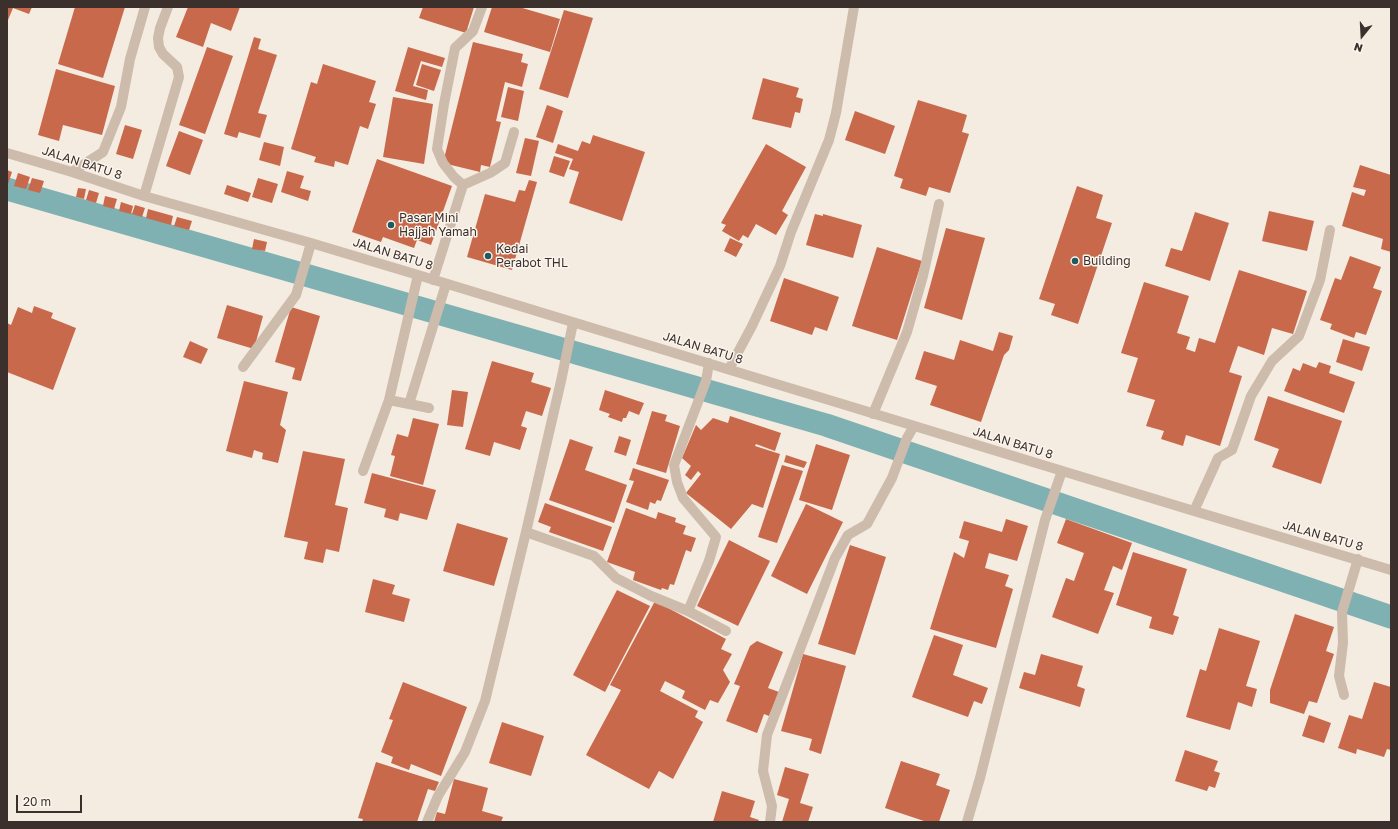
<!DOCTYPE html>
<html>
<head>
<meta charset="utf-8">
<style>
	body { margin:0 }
	#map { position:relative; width:1398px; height:829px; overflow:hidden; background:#f4ebe1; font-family:"Golos Text",sans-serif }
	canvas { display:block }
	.frame { position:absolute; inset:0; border:8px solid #3b302b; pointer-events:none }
	.north { position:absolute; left:1342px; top:16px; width:40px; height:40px; -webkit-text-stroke:3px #fbf5ee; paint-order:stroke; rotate:198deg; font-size:11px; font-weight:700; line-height:16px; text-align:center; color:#3b302b }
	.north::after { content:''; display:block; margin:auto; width:14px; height:18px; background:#3b302b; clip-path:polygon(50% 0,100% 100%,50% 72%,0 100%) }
	.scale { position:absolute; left:16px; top:795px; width:66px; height:18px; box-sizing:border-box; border:2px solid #3b302b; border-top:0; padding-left:5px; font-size:12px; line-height:14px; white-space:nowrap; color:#3b302b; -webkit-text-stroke:3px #fbf5ee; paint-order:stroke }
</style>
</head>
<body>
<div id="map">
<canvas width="1398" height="829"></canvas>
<div class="frame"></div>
<div class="north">N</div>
<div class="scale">20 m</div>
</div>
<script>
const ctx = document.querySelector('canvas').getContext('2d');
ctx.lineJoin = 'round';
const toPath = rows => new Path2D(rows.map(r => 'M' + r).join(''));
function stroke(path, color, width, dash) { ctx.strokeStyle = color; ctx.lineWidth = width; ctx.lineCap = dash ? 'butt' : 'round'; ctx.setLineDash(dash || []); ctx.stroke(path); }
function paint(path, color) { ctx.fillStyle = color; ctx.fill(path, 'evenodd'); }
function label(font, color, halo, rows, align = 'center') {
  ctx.font = font + ' "Golos Text",sans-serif'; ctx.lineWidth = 3; ctx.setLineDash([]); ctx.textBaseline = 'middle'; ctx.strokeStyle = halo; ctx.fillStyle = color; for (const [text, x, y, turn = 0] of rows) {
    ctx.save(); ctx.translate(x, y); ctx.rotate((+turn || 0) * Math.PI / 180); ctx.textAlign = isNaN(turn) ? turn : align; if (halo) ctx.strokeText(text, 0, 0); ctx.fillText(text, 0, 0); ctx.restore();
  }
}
stroke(toPath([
	[7,189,826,425,1391,617]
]), '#7fb0b2', 23);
paint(toPath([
	[7,7,32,7,29,14,13,8,8,20,7,19],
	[75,7,125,7,103,78,58,64],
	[188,7,240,7,231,31,211,23,203,47,176,37],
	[423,7,474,7,466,33,419,18],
	[492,7,519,7,560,19,550,52,484,32],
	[564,10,593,18,568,98,539,89],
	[254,37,261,39,258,49,277,55,258,113,267,115,260,138,239,132,237,138,224,134],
	[473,42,523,54,521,62,528,64,522,87,505,82,496,121,501,122,490,167,481,165,480,172,443,163],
	[207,47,233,56,205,134,179,125],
	[408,47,445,58,442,67,421,61,413,86,428,90,426,100,395,91],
	[323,64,376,81,369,102,376,104,368,129,360,126,348,165,335,161,334,167,314,162,316,157,291,149,311,82,317,84],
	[422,64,441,70,434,91,416,85],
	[56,69,115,86,102,135,63,125,59,141,38,135],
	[763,78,799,88,796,97,803,99,800,113,795,112,791,128,752,119],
	[508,87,524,91,518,121,501,117],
	[393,97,433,104,424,164,383,157],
	[918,100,967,115,962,132,969,134,950,193,929,187,926,196,900,188,903,179,894,176],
	[547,105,563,111,553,143,536,137],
	[855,111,895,126,885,154,845,140],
	[125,125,142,130,133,159,116,154],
	[179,131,203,140,190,175,166,166],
	[593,135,645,152,622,221,569,203,579,172,569,169,573,159,555,153,558,144,578,151,582,141,590,144],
	[525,138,539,141,531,176,516,173],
	[264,142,284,147,280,166,259,160],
	[766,144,806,167,782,211,788,215,776,235,756,224,748,238,743,235,739,241,722,231,726,225,721,223],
	[554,156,570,161,564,177,549,172],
	[377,159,452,186,431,245,417,240,414,248,383,237,381,242,352,232],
	[1360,165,1391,175,1391,252,1381,249,1383,239,1342,226,1352,192,1364,196,1366,190,1353,187],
	[7,170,12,172,7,187],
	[287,171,304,176,300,188,311,191,308,201,281,192],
	[18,173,30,177,26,189,14,186],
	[32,178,44,181,40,193,28,190],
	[258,178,278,184,272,203,252,197],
	[529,180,537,182,512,270,467,257,485,194,515,202,519,190,525,191],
	[227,185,251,193,248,202,224,194],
	[1077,186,1103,195,1096,218,1112,223,1078,324,1051,315,1055,304,1039,299],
	[78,188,86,189,84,199,76,197],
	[89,190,99,193,96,203,86,200],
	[105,196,117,199,114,209,103,206],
	[121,202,133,206,131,214,119,211],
	[135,205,145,208,142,217,132,214],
	[148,209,173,216,171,225,146,218],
	[1269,211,1314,221,1307,251,1262,241],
	[1195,212,1229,223,1210,281,1165,266,1171,248,1182,251],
	[815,214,823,216,823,214,862,225,853,258,806,245],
	[177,217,192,221,189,230,174,226],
	[946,228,985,238,962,320,924,308],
	[730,238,743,244,736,257,724,251],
	[254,239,267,242,265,251,252,249],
	[877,247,922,261,897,340,852,326],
	[1350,256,1381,267,1373,288,1382,291,1366,335,1356,332,1354,338,1330,329,1332,324,1320,320,1335,278,1341,280],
	[1239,270,1307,291,1293,334,1272,328,1264,355,1238,346,1229,372,1242,376,1220,446,1186,435,1183,446,1161,439,1164,431,1146,426,1155,400,1127,392,1138,358,1121,353,1144,282,1189,296,1177,333,1190,337,1186,349,1195,352,1199,338,1215,343],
	[784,278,839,297,827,331,815,327,812,335,770,321],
	[227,305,263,316,254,349,217,338],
	[34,306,53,313,51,318,76,328,53,390,7,372,7,323,11,325,18,307,32,313],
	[291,307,320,316,301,381,292,379,295,368,275,362],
	[999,332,1013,336,1009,350,1004,355,981,422,930,405,937,386,915,379,924,351,954,360,960,340,993,351],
	[1343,339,1370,347,1362,371,1336,362],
	[190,341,208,349,201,364,183,357],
	[492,361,534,373,531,382,551,388,542,416,526,411,521,426,527,428,520,450,494,442,490,456,465,449],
	[1319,362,1331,366,1329,373,1355,382,1344,413,1284,391,1293,368,1300,371,1303,363,1316,368],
	[244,381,288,392,280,425,286,430,278,463,262,459,263,453,254,450,252,458,226,451],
	[452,390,468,392,463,427,447,425],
	[605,390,644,403,639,415,629,411,626,418,623,418,622,422,608,417,610,414,599,410],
	[1268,396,1342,421,1321,484,1272,467,1279,449,1254,440],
	[652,411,667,415,665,421,680,426,666,473,636,464],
	[730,416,781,433,775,451,756,444,755,446,780,454,763,508,752,504,731,529,686,493,701,474,698,471,691,480,685,475,691,466,682,458,696,425,701,430,713,418,728,423],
	[413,418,439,424,423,485,390,476,395,456,391,455,397,434,408,437],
	[619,436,631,440,626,456,614,452],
	[570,439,593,447,585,470,627,485,614,523,549,500],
	[816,444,850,455,832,510,799,500],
	[303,451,345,459,335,505,348,508,339,552,326,549,323,563,304,559,308,542,284,537],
	[786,455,807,462,804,468,784,462],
	[782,465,803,471,777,543,758,537],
	[633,468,669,480,661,501,657,500,655,504,650,502,648,510,626,502,634,481,629,480],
	[372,473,436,490,427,520,400,513,398,521,384,517,386,509,364,503],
	[545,503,612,527,603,551,549,532,551,527,538,522],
	[806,504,843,522,807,594,771,576],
	[626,508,656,519,658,512,676,518,675,522,686,526,683,534,696,538,691,552,686,550,674,585,670,584,668,590,662,588,661,590,633,580,635,572,607,562],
	[1006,519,1028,526,1017,561,989,553,985,568,1009,575,1005,586,1013,589,996,648,930,629,954,552,964,558,969,541,959,538,964,521,1002,532],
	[1066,519,1132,543,1122,570,1113,566,1104,590,1114,593,1098,634,1052,617,1066,578,1074,581,1084,553,1057,543],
	[457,523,508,538,494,586,443,571],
	[729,540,770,561,738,626,697,606],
	[850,545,886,557,855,655,818,644],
	[1133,552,1187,569,1173,615,1179,617,1173,635,1149,628,1152,617,1116,605],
	[373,579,395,585,392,594,410,599,404,622,365,612],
	[617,590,650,606,605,692,573,675],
	[655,601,726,639,721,649,732,654,723,670,730,682,718,703,710,700,705,710,682,698,685,691,665,681,660,691,698,711,695,717,703,722,673,779,659,771,649,789,586,755,621,690,610,685],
	[1295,614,1334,627,1326,651,1334,654,1317,703,1309,701,1304,714,1270,703,1270,690],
	[1219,628,1260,641,1246,686,1257,689,1252,707,1238,702,1230,730,1186,717,1200,669,1206,671],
	[934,635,963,645,953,675,988,688,982,704,974,701,968,717,912,697],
	[757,641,783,652,768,688,779,692,769,716,764,714,757,733,726,721,740,686,734,684,750,646],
	[803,654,846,666,821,754,809,750,812,739,781,731],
	[1041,654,1083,666,1077,686,1085,689,1080,707,1019,688,1024,672,1035,675],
	[403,682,467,707,441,776,411,764,409,770,391,763,393,757,381,752,393,720,389,719],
	[1374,682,1391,687,1391,750,1387,749,1384,757,1357,749,1356,754,1338,748,1349,715,1362,719],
	[1309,715,1331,723,1324,743,1302,736],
	[502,722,544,736,531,776,489,763],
	[1185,750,1218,761,1214,771,1220,773,1215,788,1209,786,1207,791,1175,781],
	[901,761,940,774,936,785,950,790,939,822,927,822,885,808],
	[376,762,439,782,435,791,428,789,417,822,362,822,363,819,358,818],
	[785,767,809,774,800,803,813,807,808,822,782,822,789,799,777,795],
	[454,779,488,788,482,811,503,817,501,822,434,822,437,812,445,814],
	[722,791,755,801,750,817,759,820,758,822,713,822]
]), '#c8694b');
stroke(toPath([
	[7,153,72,172,144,196,311,243,418,275,1194,511,1391,570],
	[72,172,103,152,121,107,130,59,145,7],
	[463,185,490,173,505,163,514,132],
	[144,196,179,77,177,67,163,54,159,47,158,38,160,28,168,7],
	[433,280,463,185,454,177,443,163,437,149,444,104,455,48,473,31,482,7],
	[243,367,296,295,311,243],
	[729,369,752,326,780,266,791,232,829,140,836,113,854,7],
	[389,400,429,408],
	[409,404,446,284],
	[873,414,907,332,923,276,939,204],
	[363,471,389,400,418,275],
	[1194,511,1218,458,1232,450,1251,396,1272,361,1299,336,1320,280,1330,230],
	[526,532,594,556,616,578,651,596,688,611,726,631],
	[688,611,709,561,716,537,683,498,677,482,674,465,706,381,709,363],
	[1344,695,1339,676,1343,643,1342,612,1358,559],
	[427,822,438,796,465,752,485,701,526,532,561,381,573,323],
	[770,822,772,806,763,771,767,735,835,558,848,535,867,524,892,478,907,438,914,426],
	[967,822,980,778,1045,520,1062,471]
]), '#cdbbac', 10);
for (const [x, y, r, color] of [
	[391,225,4,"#1f5a5e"],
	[488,256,4,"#1f5a5e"],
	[1075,261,4,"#1f5a5e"]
]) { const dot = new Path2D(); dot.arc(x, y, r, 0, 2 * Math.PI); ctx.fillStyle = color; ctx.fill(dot); stroke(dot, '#fbf5ee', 1.5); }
label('12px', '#3b302b', '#fbf5ee', [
	["JALAN BATU 8",82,163,18],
	["JALAN BATU 8",393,254,17],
	["JALAN BATU 8",703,348,17],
	["JALAN BATU 8",1013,443,17],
	["JALAN BATU 8",1323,536,16]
]);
label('12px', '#3b302b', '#fbf5ee', [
	["Pasar Mini",399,218],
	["Hajjah Yamah",399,232],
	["Kedai",496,249],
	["Perabot THL",496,263],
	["Building",1083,261]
], 'left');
</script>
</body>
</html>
